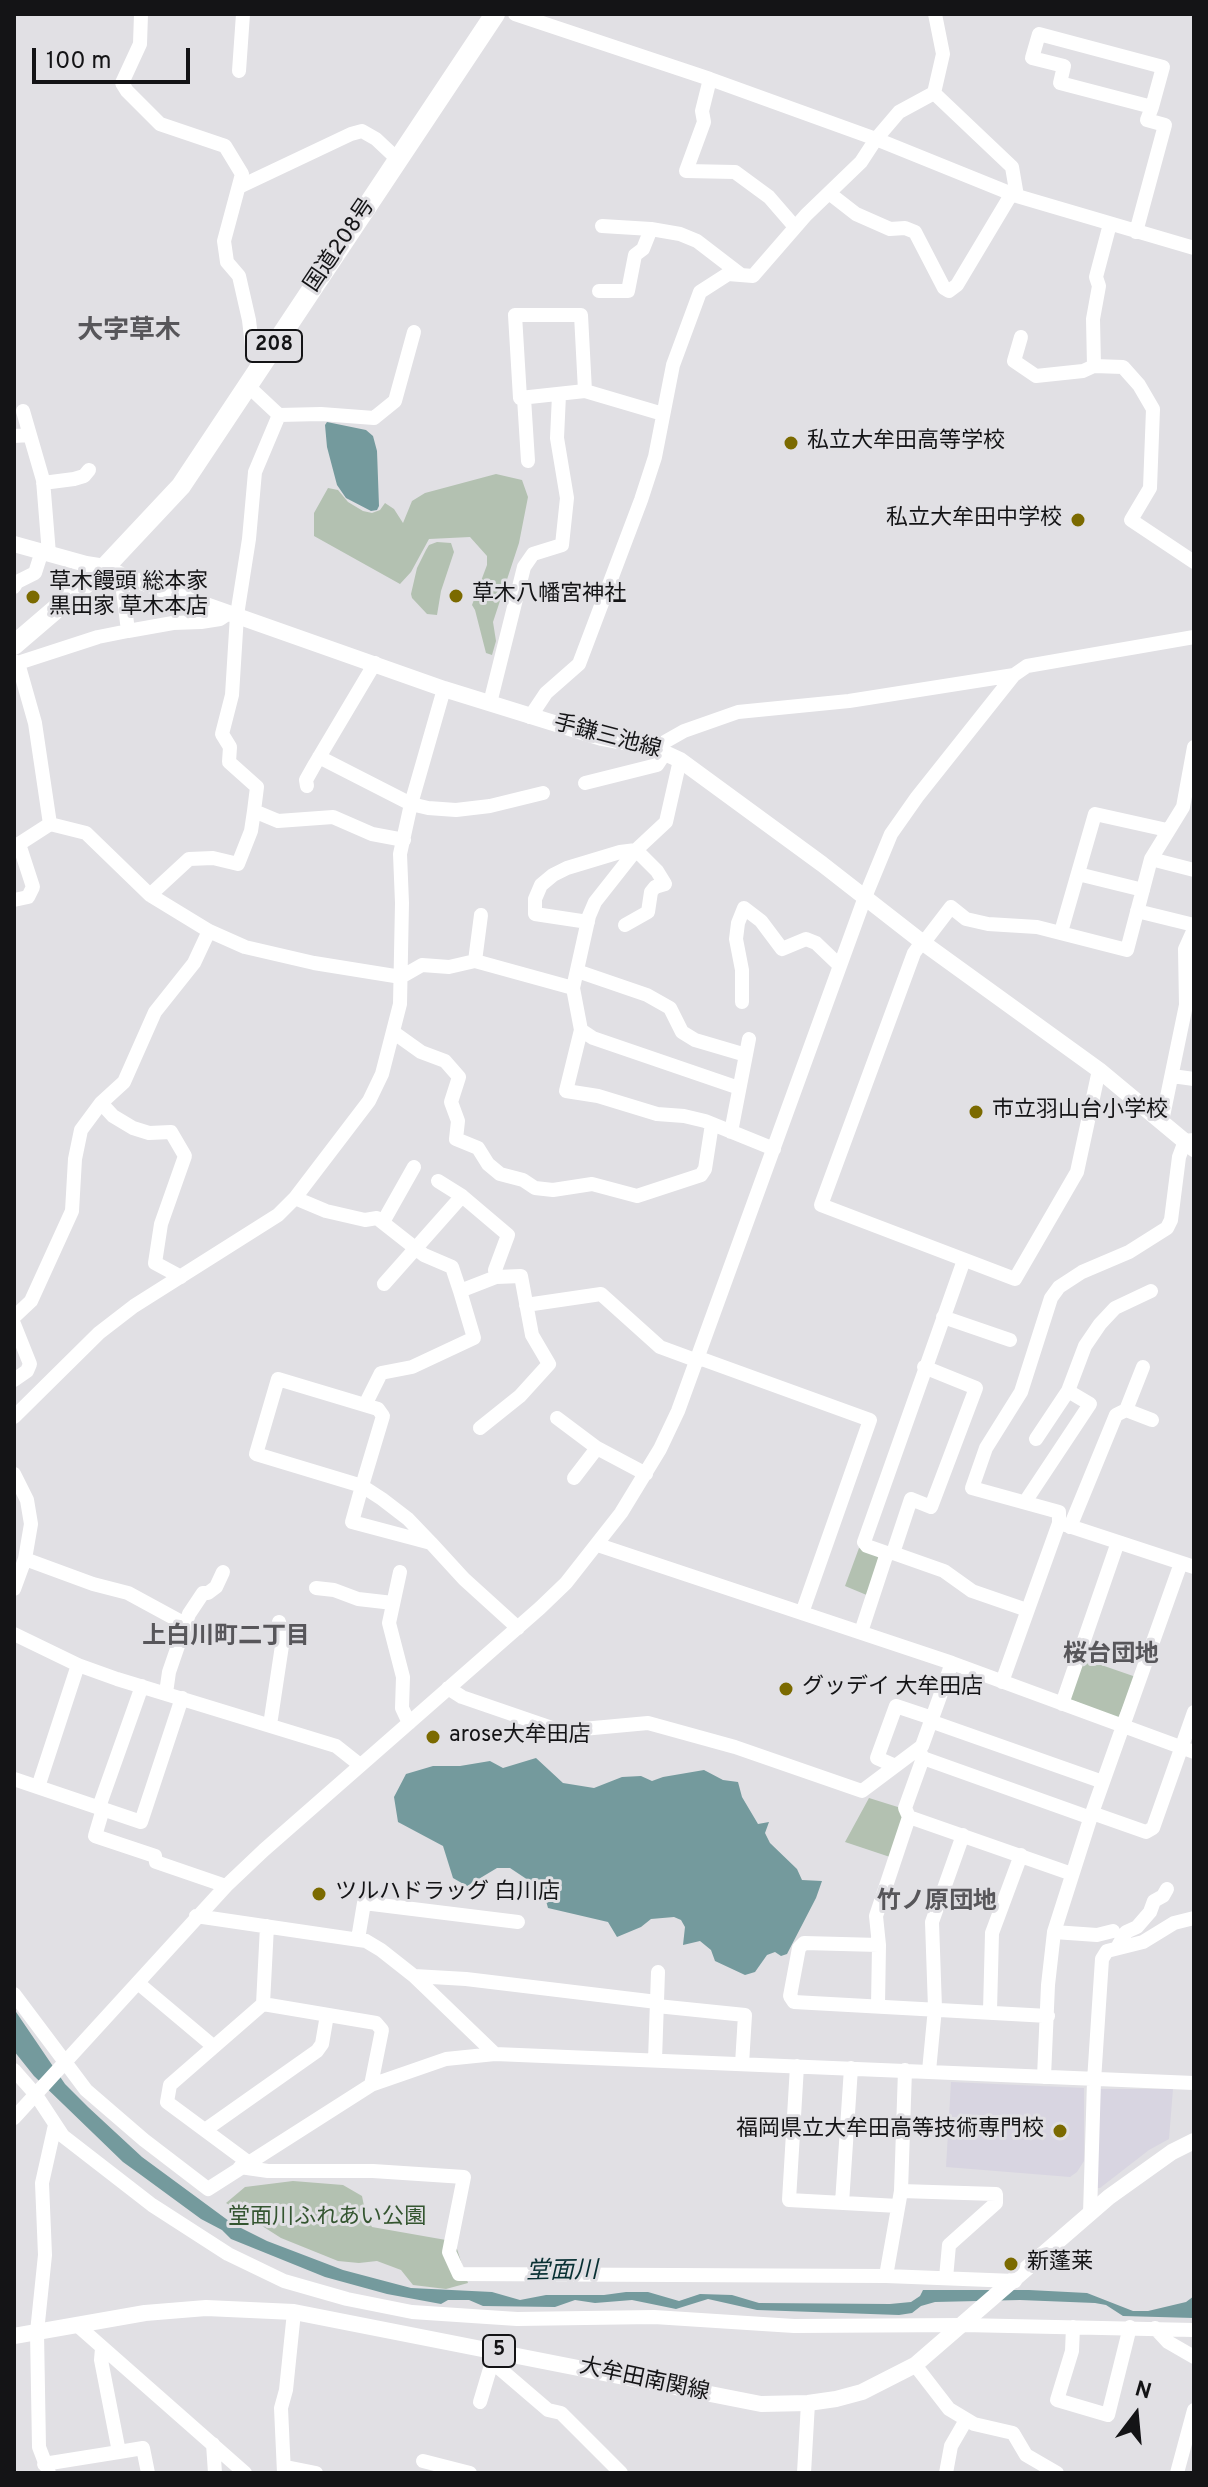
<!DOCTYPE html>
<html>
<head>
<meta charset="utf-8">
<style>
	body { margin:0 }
	#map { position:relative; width:1208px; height:2487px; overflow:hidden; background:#e1e0e4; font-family:Overpass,sans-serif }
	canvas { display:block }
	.frame { position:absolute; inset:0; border:16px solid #141416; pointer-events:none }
	.north { position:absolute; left:1096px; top:2375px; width:80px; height:80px; -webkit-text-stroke:6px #e1e0e4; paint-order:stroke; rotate:16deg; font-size:22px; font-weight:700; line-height:32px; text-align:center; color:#141416 }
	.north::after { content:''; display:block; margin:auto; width:28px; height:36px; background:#141416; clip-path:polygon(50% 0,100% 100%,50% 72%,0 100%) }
	.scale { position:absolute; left:32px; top:48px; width:158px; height:36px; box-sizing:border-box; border:4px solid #141416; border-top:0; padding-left:10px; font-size:24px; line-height:28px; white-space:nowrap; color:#141416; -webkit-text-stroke:6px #e1e0e4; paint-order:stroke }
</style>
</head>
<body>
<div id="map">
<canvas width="1208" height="2487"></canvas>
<div class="frame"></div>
<div class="north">N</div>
<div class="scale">100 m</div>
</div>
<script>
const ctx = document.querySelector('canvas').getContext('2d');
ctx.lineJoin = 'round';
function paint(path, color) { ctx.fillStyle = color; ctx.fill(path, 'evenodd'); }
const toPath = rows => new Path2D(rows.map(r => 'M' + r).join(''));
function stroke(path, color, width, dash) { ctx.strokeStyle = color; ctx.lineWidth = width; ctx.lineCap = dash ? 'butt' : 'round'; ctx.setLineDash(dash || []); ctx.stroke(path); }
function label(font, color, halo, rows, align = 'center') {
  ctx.font = font + ' Overpass,"Noto Sans JP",sans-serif'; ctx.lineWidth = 6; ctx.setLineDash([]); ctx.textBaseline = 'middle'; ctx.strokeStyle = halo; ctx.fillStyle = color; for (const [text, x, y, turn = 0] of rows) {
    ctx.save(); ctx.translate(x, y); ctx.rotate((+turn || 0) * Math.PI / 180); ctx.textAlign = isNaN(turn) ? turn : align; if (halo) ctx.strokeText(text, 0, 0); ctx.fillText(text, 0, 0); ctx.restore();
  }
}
paint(toPath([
	[951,2082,1084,2088,1084,2161,1077,2172,1070,2177,946,2167],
	[1099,2089,1173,2089,1169,2139,1149,2150,1100,2188,1095,2188]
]), '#d8d5e1');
paint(toPath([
	[496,474,522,480,528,497,519,543,493,622,496,641,492,655,486,653,475,610,472,605,487,565,487,556,470,537,429,539,411,572,400,584,314,536,314,513,328,488,338,490,348,502,363,511,372,513,380,510,385,503,394,509,403,523,412,501,425,493],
	[437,542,451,543,454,552,441,591,437,615,427,614,412,598,411,594,417,568,426,550,429,545],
	[859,1548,879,1555,869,1596,845,1586],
	[1084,1659,1136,1677,1118,1718,1069,1699],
	[869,1798,901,1808,906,1817,893,1858,845,1842],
	[293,2181,343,2185,362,2196,366,2216,372,2227,446,2240,457,2249,468,2283,446,2289,413,2285,401,2270,377,2261,359,2263,338,2261,281,2238,226,2203,245,2187]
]), '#b3c1b1');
paint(toPath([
	[327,422,366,430,373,436,377,451,379,506,377,510,371,511,346,498,337,485,327,447,325,425],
	[536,1758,563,1783,594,1788,622,1777,641,1776,652,1781,663,1777,704,1770,723,1780,738,1782,742,1797,758,1824,769,1822,765,1833,770,1843,797,1869,802,1880,822,1881,816,1898,787,1954,781,1956,775,1952,767,1955,755,1972,745,1975,715,1961,711,1950,700,1941,683,1945,685,1927,681,1920,674,1917,651,1919,641,1927,617,1937,608,1922,548,1908,543,1890,510,1868,497,1868,467,1886,453,1878,443,1846,398,1822,394,1797,406,1774,433,1766,460,1766,490,1761,503,1768],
	[14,2009,65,2084,88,2107,142,2157,233,2224,267,2241,343,2270,411,2288,492,2292,520,2300,546,2295,604,2295,626,2292,648,2292,679,2301,700,2294,732,2295,759,2303,890,2304,911,2302,920,2296,923,2290,1029,2290,1087,2293,1133,2311,1148,2311,1186,2302,1194,2296,1194,2318,1123,2316,1106,2305,1095,2303,1020,2300,935,2302,921,2306,912,2313,899,2315,757,2310,708,2299,676,2309,632,2300,595,2303,575,2300,555,2307,483,2306,469,2300,448,2300,441,2304,387,2294,325,2277,231,2239,222,2230,201,2219,141,2175,123,2162,34,2076,14,2051]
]), '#749a9d');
stroke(toPath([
	[141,14,140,44,122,83,127,91,160,124,225,146,242,174,224,241,227,262,239,276,249,320,252,346,266,358],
	[515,14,710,79,876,139,1017,196,1194,248],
	[935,14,943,54,934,93,1012,167,1017,196],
	[239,71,243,14],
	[710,79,702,111,704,122,686,171,735,172,769,197,795,227],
	[239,187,351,134,362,131,376,139,393,155,401,156],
	[829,193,856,214,890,229,905,228,915,232,944,288,949,291,957,285,1012,193],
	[1110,224,1096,277,1099,286,1093,319,1094,366,1123,367,1139,385,1153,409,1150,488,1131,520,1194,562],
	[602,226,651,229,680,234,697,241,740,274],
	[1136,232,1165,125,1147,120,1152,107,1163,67,1039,34,1032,58,1064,66,1060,83,1152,107],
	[599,291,628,291,635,255,643,249,651,229],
	[515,315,581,315,585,391,520,398,515,315],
	[1021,337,1014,361,1036,376,1083,371,1094,366],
	[248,386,279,415],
	[585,391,663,414],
	[524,398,528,461],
	[23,411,43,480,49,554],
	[14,436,30,435],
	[43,483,74,479,84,476,89,470],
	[14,587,17,582,35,573,42,551],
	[128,631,173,623,201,622,220,619,229,613],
	[14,661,18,663,98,637,128,631,121,575],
	[18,663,35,723,50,824],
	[490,703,524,567,533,554,562,545,567,498,557,438,559,395],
	[530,717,546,693,579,664,641,500,655,457,673,365,700,292,728,274,753,276,806,215,861,162,876,139,899,112,934,93],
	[654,748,684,731,738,712,849,701,1014,675],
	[319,757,411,804,428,808,456,810,490,806,543,793],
	[680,760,666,822,636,850,595,902,589,916,573,988,581,1030,566,1091,598,1096,657,1114,684,1116,705,1121,774,1149],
	[585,783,657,765,665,753],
	[307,786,306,780,315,764,375,663],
	[254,811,257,787,229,762,230,747,222,734,232,695,237,615,249,539,255,472,279,415,321,414,374,418,395,401,414,332],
	[1151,859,1194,870],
	[1078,874,1143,890],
	[150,895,189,859,213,858,238,864,251,831,254,811,278,821,333,817,372,834,404,840],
	[14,900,28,897,33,887,19,844,50,824,86,833,150,895,209,931,245,947,314,963,401,977,422,965,449,967,475,961,573,988],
	[1137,911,1194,925],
	[588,922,535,914,535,899,541,885,553,875,567,868,620,852,636,850,657,871,665,884,655,887,651,892,648,912,625,925],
	[1061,932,1095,814,1167,830],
	[475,961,481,915],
	[577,971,647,995,670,1008,682,1032,695,1040,746,1055],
	[742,1002,742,970,736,939,738,923,744,908,761,921,782,949,806,939,816,943,839,965],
	[581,1030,593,1038,739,1088],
	[393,1032,421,1052,445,1061,459,1077,451,1102,458,1121,456,1139,478,1148,488,1164,500,1174,523,1180,535,1188,553,1190,592,1184,637,1196,701,1175,705,1169,712,1124],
	[1099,1070,1077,1172,1015,1279,821,1205,914,953,922,942,928,937,951,907,966,919,988,924,1037,927,1127,950,1151,859,1183,807,1194,747],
	[1172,1076,1194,1079],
	[101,1103,113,1116,133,1128,149,1133,171,1132,185,1156,161,1224,155,1263,181,1277],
	[1162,1121,1186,1005,1185,949,1194,929],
	[731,1132,749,1039],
	[438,1181,462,1196,508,1235,495,1270,496,1277,521,1276,532,1335,549,1364,520,1396,480,1428],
	[295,1198,326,1211,365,1220,377,1218,424,1255,452,1267,460,1291,474,1338,412,1367,381,1373,365,1405],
	[383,1222,414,1167],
	[384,1284,462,1196],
	[460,1291,496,1277],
	[526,1305,601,1294,660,1347,698,1361],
	[14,1317,31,1301,72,1211,75,1159,81,1130,101,1103,124,1082,155,1012,194,963,209,931],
	[943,1317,1010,1340],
	[14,1324,30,1364,27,1371,14,1380],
	[699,1358,870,1420,802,1613],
	[1126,1410,1152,1420],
	[14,1417,99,1333,134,1306,278,1215,295,1198,369,1101,382,1074,400,1004,402,903,400,854,411,804,444,689],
	[557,1418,597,1448,646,1474],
	[1036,1439,1068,1391,1085,1346,1100,1324,1115,1308,1151,1291],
	[14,1474,27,1500,31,1524,25,1559,14,1589],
	[574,1478,597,1448],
	[1025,1502,1090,1404,1068,1391],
	[1063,1524,1194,1567],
	[1070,1527,1116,1415,1126,1410,1143,1367],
	[431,1543,352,1522,362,1486,383,1416,378,1409,278,1379,256,1454,362,1486,382,1499,408,1519,431,1543,464,1579,518,1628],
	[598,1545,952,1663,1194,1752],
	[887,1553,867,1546,864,1542,964,1260],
	[893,1553,944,1571,972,1591,1027,1610],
	[25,1559,93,1584,128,1593,185,1624],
	[400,1572,389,1623,403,1677,402,1708,409,1723],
	[316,1588,334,1590,358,1599,393,1603],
	[861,1632,887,1553,893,1553,911,1499,931,1507,976,1388,924,1367],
	[14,1634,78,1665,117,1679,336,1746,360,1765],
	[1002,1682,1059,1523,1059,1512,972,1488,986,1448,1021,1392,1051,1298,1059,1287,1082,1272,1129,1252,1167,1228,1171,1220,1179,1157,1185,1141,1194,1140],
	[448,1688,462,1697,561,1731,648,1723,735,1747,862,1791,918,1749,923,1758,1091,1818],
	[166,1693,169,1672,189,1614,203,1593,208,1593,216,1587,223,1572],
	[1062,1704,1118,1542],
	[930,1721,1103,1782],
	[270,1725,283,1639,279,1622],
	[918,1749,922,1746,952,1663],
	[923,1758,905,1808,909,1817,876,1916,879,1945,804,1943,799,1948,790,1996,794,2002,1048,2016],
	[893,1765,877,1758,896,1706,932,1718],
	[14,1779,141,1822,182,1698],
	[38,1787,78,1665],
	[99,1807,142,1686],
	[103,1809,95,1836,155,1856,156,1862,226,1886],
	[1092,1813,1146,1832,1153,1828,1194,1712],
	[909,1817,1072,1874],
	[196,1916,366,1941,381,1950,414,1976,495,2054],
	[1054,1932,1097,1935,1113,1931],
	[358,1939,364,1903,518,1922],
	[1117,1948,1126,1932,1137,1927,1150,1912,1154,1901,1163,1896,1167,1889],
	[414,1976,466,1979,657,2002],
	[138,1983,213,2046],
	[14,1994,86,2090,144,2140,208,2189,371,2085,446,2059,495,2054,1194,2083],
	[263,2004,376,2023,382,2030,371,2085],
	[878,2005,879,1945],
	[657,2006,745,2015,742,2064],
	[990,2011,992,1933,1021,1855],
	[655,2060,658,1972],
	[797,2066,789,2200,898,2206],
	[14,2070,36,2095,63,2136,152,2205,228,2254,284,2281,347,2299,412,2312,517,2319,654,2317,794,2326,963,2325,1194,2330],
	[929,2071,935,2008,932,1922,963,1835],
	[1044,2077,1048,1985,1054,1932,1092,1813,1181,1563],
	[14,2118,226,1886,264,1850,540,1608,566,1583,621,1513,660,1449,678,1411,865,897,891,834,917,797,1014,675,1027,666,1194,637],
	[205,2130,317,2051,322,2044,327,2015],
	[248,2162,167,2102,170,2085,263,2004,267,1926],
	[240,2167,268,2171,373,2171,464,2177,449,2252,459,2274,886,2276,1015,2281],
	[901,2191,996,2194,996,2203,949,2245,946,2278],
	[842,2203,851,2068],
	[1090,2214,1094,2081,1102,1959,1107,1951,1143,1942,1174,1923,1194,1918],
	[886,2276,901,2191,905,2070],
	[77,2325,245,2473],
	[1073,2327,1072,2351,1057,2400,1108,2415,1130,2327],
	[1155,2328,1168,2342,1194,2357],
	[102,2348,101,2360,119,2452,143,2448,148,2473],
	[494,2350,492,2362,548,2410,561,2413,621,2473],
	[915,2365,949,2409,974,2424,1013,2433,1026,2455,1057,2473],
	[480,2402,492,2362],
	[213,2444,215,2473],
	[423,2461,470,2473],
	[44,2464,119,2452],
	[286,2467,316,2473],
	[49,2473,39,2447,37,2332,45,2255,42,2183,55,2125],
	[284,2473,281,2408,286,2390,294,2312],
	[804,2473,808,2403],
	[946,2473,951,2446,966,2420],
	[1177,2473,1194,2410]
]), '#fff', 14);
stroke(toPath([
	[14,544,86,564,105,567,121,575,444,689,602,738,654,748,680,760,822,864,922,942,1099,1070,1194,1149],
	[14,2336,145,2313,206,2308,294,2312,761,2404,808,2403,836,2399,862,2392,915,2365,1109,2197,1172,2152,1194,2141]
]), '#fff', 16);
stroke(toPath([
	[14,645,105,567,181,486,495,14]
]), '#fff', 20);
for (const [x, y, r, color] of [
	[791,443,8,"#7b6a00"],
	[1078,520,8,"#7b6a00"],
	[456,596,8,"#7b6a00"],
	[33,597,8,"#7b6a00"],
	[976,1112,8,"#7b6a00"],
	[786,1689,8,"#7b6a00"],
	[433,1737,8,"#7b6a00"],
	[319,1894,8,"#7b6a00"],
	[1060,2131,8,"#7b6a00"],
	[1011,2264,8,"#7b6a00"]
]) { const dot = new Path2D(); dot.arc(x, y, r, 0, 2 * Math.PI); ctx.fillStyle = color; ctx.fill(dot); stroke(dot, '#e1e0e4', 3); }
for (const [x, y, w] of [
	[274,346,56],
	[499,2351,32]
]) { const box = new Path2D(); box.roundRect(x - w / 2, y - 16, w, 32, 6); ctx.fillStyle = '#e1e0e4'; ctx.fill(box); stroke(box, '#141416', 2); }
label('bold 20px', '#141416', null, [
	["208",274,346],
	["5",499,2351]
]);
label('22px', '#141416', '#e1e0e4', [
	["国道208号",341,246,-56],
	["手鎌三池線",607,738,15],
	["大牟田南関線",644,2381,12]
]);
label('22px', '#141416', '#e1e0e4', [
	["私立大牟田高等学校",807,443],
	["私立大牟田中学校",1062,520,"right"],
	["草木饅頭 総本家",49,584],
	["黒田家 草木本店",49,609],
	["草木八幡宮神社",472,596],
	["市立羽山台小学校",992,1112],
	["グッデイ 大牟田店",802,1689],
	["arose大牟田店",449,1737],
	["ツルハドラッグ 白川店",335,1894],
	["福岡県立大牟田高等技術専門校",1044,2131,"right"],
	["新蓬莱",1027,2264]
], 'left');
label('22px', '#345530', '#e1e0e4', [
	["堂面川ふれあい公園",327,2219]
]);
label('bold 24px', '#57565a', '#e1e0e4', [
	["上白川町二丁目",226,1638],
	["桜台団地",1111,1656],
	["竹ノ原団地",937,1903]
]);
label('italic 24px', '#083033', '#e1e0e4', [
	["堂面川",562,2273,-1]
]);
label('bold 26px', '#57565a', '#e1e0e4', [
	["大字草木",129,333]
]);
</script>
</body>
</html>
